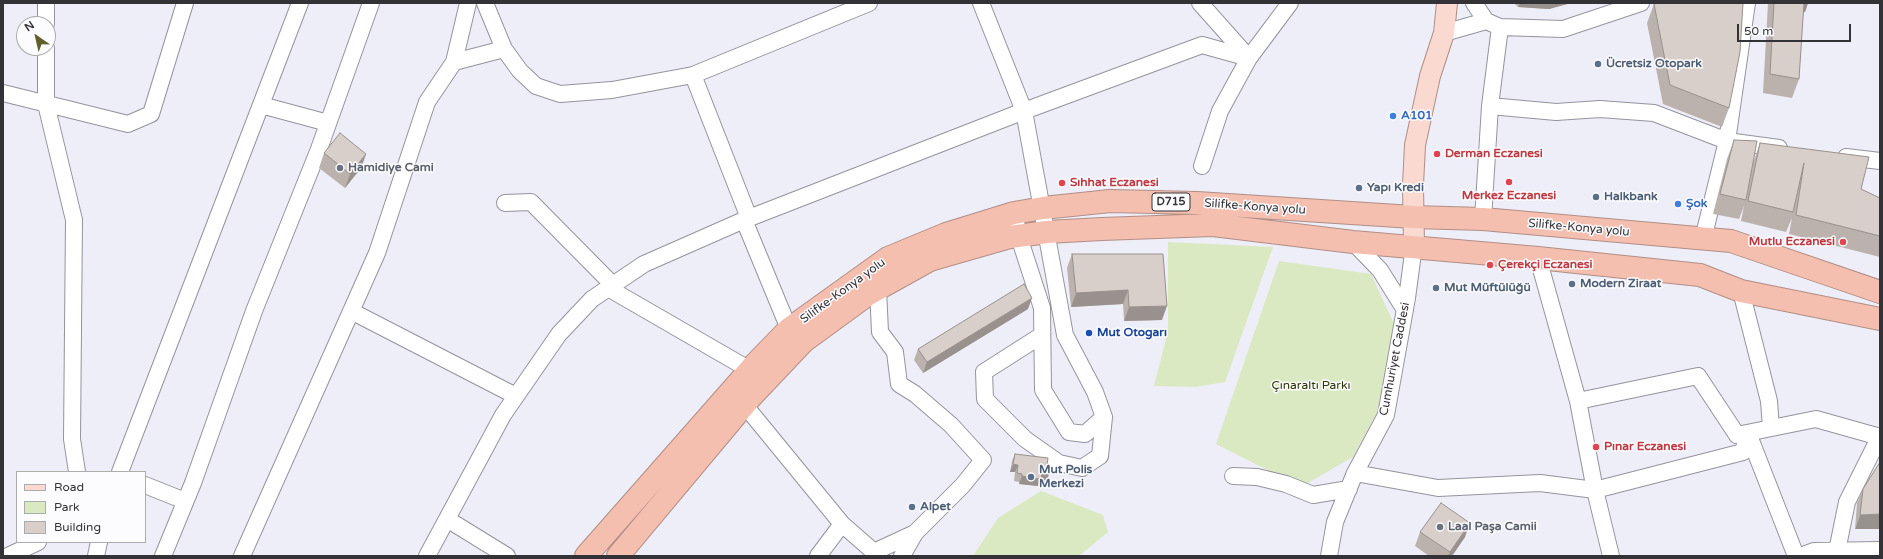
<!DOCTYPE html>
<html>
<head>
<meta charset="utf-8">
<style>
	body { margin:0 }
	#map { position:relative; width:1883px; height:559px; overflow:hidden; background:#eeeef8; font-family:"Varela Round",sans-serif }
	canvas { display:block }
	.frame { position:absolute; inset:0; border:4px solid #333337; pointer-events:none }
	.legend { position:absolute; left:16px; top:471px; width:130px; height:72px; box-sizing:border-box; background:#fcfcfe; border:1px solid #acacae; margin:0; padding:5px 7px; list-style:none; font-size:12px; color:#333337 }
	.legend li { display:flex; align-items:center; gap:8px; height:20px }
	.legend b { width:20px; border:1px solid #acacae }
	.north { position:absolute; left:16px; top:16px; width:40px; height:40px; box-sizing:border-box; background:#fcfcfe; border:1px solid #acacae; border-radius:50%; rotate:326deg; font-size:11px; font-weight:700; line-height:16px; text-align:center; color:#333337 }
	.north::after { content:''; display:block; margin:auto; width:14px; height:18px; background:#605e2a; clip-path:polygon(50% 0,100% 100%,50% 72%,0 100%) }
	.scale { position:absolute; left:1737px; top:24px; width:114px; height:18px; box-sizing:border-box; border:2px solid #333337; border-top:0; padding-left:5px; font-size:12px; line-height:14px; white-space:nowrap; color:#333337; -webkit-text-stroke:3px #fcfcfe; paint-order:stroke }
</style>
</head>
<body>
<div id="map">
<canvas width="1883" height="559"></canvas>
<div class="frame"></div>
<ul class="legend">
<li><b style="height:5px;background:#f9d9d0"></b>Road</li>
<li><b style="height:11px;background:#dae9c2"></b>Park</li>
<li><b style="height:11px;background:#d9cfca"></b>Building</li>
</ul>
<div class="north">N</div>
<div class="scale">50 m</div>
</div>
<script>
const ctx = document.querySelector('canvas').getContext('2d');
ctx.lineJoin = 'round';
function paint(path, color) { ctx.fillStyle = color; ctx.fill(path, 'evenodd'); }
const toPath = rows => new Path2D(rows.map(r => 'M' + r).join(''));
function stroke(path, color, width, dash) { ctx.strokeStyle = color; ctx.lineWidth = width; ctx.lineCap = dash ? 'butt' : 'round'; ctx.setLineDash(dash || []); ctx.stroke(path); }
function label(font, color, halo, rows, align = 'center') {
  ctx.font = font + ' "Varela Round",sans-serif'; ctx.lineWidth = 3; ctx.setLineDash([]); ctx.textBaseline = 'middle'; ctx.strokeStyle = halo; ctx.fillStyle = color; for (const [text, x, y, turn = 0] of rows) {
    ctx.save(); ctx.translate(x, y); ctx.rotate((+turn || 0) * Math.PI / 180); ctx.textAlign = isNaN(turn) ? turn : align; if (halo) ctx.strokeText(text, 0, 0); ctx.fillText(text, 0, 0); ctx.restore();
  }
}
paint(toPath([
	[1168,242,1273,247,1225,382,1195,387,1154,386,1168,331],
	[1279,261,1371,274,1396,328,1378,410,1353,457,1301,487,1216,444],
	[1041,491,1103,515,1108,532,1079,556,973,556,998,518]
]), '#dae9c2');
const minor = toPath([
	[46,3,46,24],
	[485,3,504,49,520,71,536,86,560,94,612,90,693,75,869,3],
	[981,3,1024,111,1065,335,1095,392,1104,417,1085,434,1069,432,1043,390,1042,308,1019,237,1014,213],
	[1200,3,1249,58,1220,111,1202,166],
	[1474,3,1486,21,1500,27,1563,29,1641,3],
	[1444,33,1486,21],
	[46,48,46,104,74,220,72,439,77,472],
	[454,62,504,49],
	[693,75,749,218],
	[3,93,128,124,151,114,185,3],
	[261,105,328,123],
	[1490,106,1500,27],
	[1846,157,1880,161],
	[505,203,531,202,613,285],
	[1483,219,1490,106,1556,112,1600,109,1654,113,1727,141,1779,148],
	[744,220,789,329],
	[1703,239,1727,141,1747,3],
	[1353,242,1380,270,1405,310],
	[1538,258,1578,401,1595,490,1611,556],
	[608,288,750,370],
	[1741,291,1769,401,1771,428],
	[351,311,516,396],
	[1042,335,984,372,985,399,1025,439,1059,463,1082,468,1100,456,1104,417],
	[738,397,842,524,818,556],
	[1578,401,1698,376,1737,435,1816,419,1880,437],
	[1748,433,1796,556],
	[120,472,300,3],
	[1355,473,1438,488,1540,483,1595,490,1743,452,1748,433],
	[1233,476,1257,477,1286,484,1313,495,1349,489],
	[145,485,185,501],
	[447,519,507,556],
	[842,524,874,552,915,533,963,485,983,460,951,425,915,394,899,384,895,352,880,332,878,289],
	[1837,551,1847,502,1880,436],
	[8,556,38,542],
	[96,556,99,542],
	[163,556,193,483,254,311,319,149,371,3],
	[242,556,377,253,427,102,454,62,468,3],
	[427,556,503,415,559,334,592,299,644,264,744,220,1024,111,1202,45,1249,58,1290,3],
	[902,556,915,533],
	[1329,556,1335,522,1355,473,1386,415,1407,298,1414,246],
	[1801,556,1814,551,1880,550]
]);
const major = toPath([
	[1414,246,1413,185,1415,145,1430,76,1444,33,1447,3]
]);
const highway = toPath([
	[586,556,755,364,789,329,888,258,946,234,1014,213,1043,208,1110,201,1197,203,1413,217,1483,219,1731,241,1880,292],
	[618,556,751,397,804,341,867,295,930,260,1010,237,1047,232,1102,229,1213,225,1353,242,1538,258,1700,275,1741,291,1880,319]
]);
stroke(minor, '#93949d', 18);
stroke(major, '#b18e86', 22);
stroke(highway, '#b18e86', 24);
stroke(minor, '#fff', 16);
stroke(major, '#f9d9d0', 20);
stroke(highway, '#f5bfb0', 22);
paint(toPath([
	[1514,3,1571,3,1549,9,1518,7],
	[1768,3,1808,3,1805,12,1803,12,1799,79,1792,98,1763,93],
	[1654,4,1729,108,1722,127,1663,104,1647,23],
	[1734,140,1754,160,1760,143,1880,198,1880,257,1789,234,1792,218,1786,232,1741,221,1744,206,1739,219,1713,214,1727,159],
	[324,153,366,154,361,168,345,188,319,168],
	[1072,254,1163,254,1162,320,1124,321,1123,304,1071,307,1067,268],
	[1028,309,923,373,914,360,918,349],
	[1015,454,1047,481,1040,480,1038,486,1019,484,1019,482,1014,481,1015,472,1010,472,1012,461],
	[1880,462,1855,529,1857,503,1863,489],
	[1420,532,1465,537,1452,556,1429,556,1415,546]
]), '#bbb2ae');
paint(toPath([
	[1520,3,1571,3,1549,9,1518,7],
	[1801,3,1808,3,1805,12,1797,13],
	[366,154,361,168,345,188,350,174],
	[1128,290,1123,304,1071,307,1076,293],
	[1032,298,1028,309,923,373,927,362],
	[1167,306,1162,320,1124,321,1129,307],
	[1013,464,1018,465,1015,472,1010,472],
	[1042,473,1049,474,1047,481,1040,480,1038,486,1019,484,1022,476],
	[1880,514,1880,529,1855,529,1860,515],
	[1470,523,1465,537,1452,556,1448,556,1450,552]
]), '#98918d');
const building = toPath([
	[1660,3,1743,3,1740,52,1729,108,1670,85,1654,4,1660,3],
	[1774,3,1804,3,1799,79,1770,74,1774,3],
	[340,133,366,154,350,174,324,153,340,133],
	[1734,140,1757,141,1746,200,1720,194,1734,140],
	[1760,143,1869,157,1861,189,1880,198,1880,236,1796,215,1804,163,1793,212,1748,201,1760,143],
	[1072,254,1163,254,1167,306,1129,307,1128,290,1076,293,1072,254],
	[1024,284,1032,298,927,362,918,349,1024,284],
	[1015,454,1048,458,1047,465,1050,466,1049,474,1042,473,1041,479,1022,476,1022,474,1017,473,1018,465,1013,464,1015,454],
	[1880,462,1880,514,1860,515,1863,489,1880,462],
	[1441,503,1470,523,1450,552,1420,532,1441,503]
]);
paint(building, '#d9cfca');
stroke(building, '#98918d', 1);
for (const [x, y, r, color] of [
	[1598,64,4,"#5c6f8a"],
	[1393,116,4,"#3f7fe0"],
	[1437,154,4,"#e0444e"],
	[340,168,4,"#6b7280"],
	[1509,182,4,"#e0444e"],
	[1062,183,4,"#e0444e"],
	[1359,188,4,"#5c6f8a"],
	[1596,197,4,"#5c6f8a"],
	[1678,204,4,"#3f7fe0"],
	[1843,242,4,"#e0444e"],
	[1490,265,4,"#e0444e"],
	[1572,284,4,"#5c6f8a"],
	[1436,288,4,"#5c6f8a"],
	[1089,333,4,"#1a4fb4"],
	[1596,447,4,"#e0444e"],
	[1031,477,4,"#5c6f8a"],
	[912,507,4,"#5c6f8a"],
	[1440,527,4,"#6b7280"]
]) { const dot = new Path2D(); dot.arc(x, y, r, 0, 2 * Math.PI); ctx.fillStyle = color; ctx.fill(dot); stroke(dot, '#fcfcfe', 1.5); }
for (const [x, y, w] of [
	[1171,202,38]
]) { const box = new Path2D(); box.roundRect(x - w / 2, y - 9, w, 18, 3); ctx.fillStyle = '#fcfcfe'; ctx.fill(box); stroke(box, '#333337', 1); }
label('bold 11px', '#333337', null, [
	["D715",1171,202]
]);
label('bold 12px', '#4e5e75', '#fcfcfe', [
	["Ücretsiz Otopark",1606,64],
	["Yapı Kredi",1367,188],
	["Halkbank",1604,197],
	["Modern Ziraat",1580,284],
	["Mut Müftülüğü",1444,288],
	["Mut Polis",1039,470],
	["Merkezi",1039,484],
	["Alpet",920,507]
], 'left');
label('bold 12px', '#366cbe', '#fcfcfe', [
	["A101",1401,116],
	["Şok",1686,204]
], 'left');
label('bold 12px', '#be3a42', '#fcfcfe', [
	["Derman Eczanesi",1445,154],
	["Sıhhat Eczanesi",1070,183],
	["Merkez Eczanesi",1509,196,"center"],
	["Mutlu Eczanesi",1835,242,"right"],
	["Çerekçi Eczanesi",1498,265],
	["Pınar Eczanesi",1604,447]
], 'left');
label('bold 12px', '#5b616d', '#fcfcfe', [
	["Hamidiye Cami",348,168],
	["Laal Paşa Camii",1448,527]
], 'left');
label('12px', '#333337', '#fcfcfe', [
	["Silifke-Konya yolu",1255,207,4],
	["Silifke-Konya yolu",1579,228,5],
	["Silifke-Konya yolu",843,291,-36],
	["Cumhuriyet Caddesi",1395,359,-79]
]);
label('bold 12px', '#164399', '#fcfcfe', [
	["Mut Otogarı",1097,333]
], 'left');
label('12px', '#283602', '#fcfcfe', [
	["Çınaraltı Parkı",1311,386]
]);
</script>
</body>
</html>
